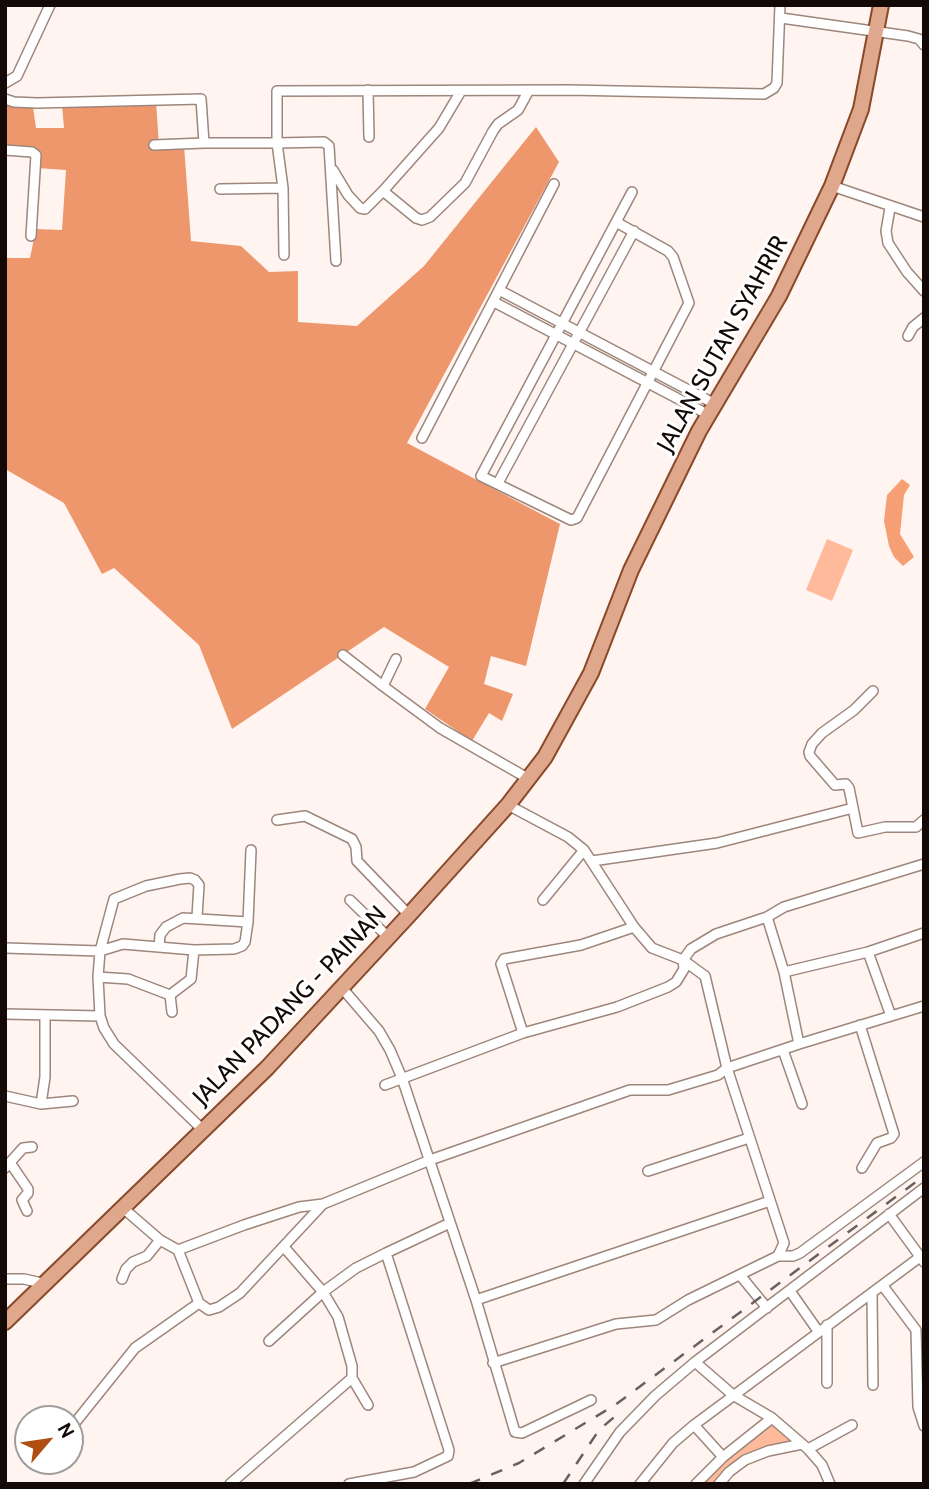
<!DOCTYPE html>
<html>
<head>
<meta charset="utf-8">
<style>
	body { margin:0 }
	#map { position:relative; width:929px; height:1489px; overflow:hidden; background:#fff4ef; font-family:Cabin,sans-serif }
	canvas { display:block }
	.frame { position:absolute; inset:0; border:7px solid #130a07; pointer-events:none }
	.north { position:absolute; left:14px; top:1405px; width:70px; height:70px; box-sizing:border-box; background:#fff; border:2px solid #a19d9c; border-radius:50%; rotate:61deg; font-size:19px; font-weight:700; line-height:28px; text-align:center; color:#130a07 }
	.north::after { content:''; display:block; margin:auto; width:24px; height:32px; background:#b04e12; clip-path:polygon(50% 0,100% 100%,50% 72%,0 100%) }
</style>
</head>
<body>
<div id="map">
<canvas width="929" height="1489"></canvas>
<div class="frame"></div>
<div class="north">N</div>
</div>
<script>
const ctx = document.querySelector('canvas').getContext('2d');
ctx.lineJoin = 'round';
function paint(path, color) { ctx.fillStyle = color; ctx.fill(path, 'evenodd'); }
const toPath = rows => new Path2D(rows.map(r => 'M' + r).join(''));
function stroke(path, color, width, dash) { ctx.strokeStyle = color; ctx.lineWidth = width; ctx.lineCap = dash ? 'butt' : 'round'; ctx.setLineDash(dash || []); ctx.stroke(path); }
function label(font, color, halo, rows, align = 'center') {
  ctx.font = font + ' Cabin,sans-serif'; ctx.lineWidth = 6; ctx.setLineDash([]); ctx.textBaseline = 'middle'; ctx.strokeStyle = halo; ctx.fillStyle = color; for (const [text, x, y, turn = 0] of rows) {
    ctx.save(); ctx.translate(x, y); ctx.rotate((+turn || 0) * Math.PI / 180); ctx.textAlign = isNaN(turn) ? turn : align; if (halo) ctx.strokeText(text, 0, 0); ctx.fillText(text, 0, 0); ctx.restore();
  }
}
paint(toPath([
	[827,539,853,550,832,601,806,590],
	[772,1423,796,1444,768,1449,715,1484,697,1484]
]), '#feba9a');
paint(toPath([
	[156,101,159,146,184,145,191,241,241,246,269,272,298,271,298,322,357,326,424,266,536,127,559,162,407,443,560,524,526,666,491,656,484,684,513,694,502,721,489,713,472,741,425,709,449,667,384,627,232,729,199,645,114,568,102,574,64,503,5,469,5,258,30,258,36,229,62,230,66,170,37,168,38,149,5,145,5,104,33,107,36,128,64,128,62,105]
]), '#ee976d');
paint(toPath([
	[902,479,910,485,904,495,900,534,914,557,903,566,894,557,889,546,884,521,887,495]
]), '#f69f75');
const minor = toPath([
	[781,18,908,36,919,39,924,45],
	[5,83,17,76,50,5],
	[368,90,369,137],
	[5,99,14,102,37,103,201,99,204,143,277,143,283,188,284,255],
	[154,145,204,143],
	[5,150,32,152,36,155,31,236],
	[333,170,348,195,360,208,365,209,383,191,439,128,461,91],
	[832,186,924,217],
	[220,189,283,188],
	[383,191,416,218,422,220,430,217,465,183,493,131,498,124,518,110,529,90],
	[890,208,886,231,888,243,907,272,924,291],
	[616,222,668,251,673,257,689,303,577,518,571,520,481,476,616,222,632,192],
	[336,261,329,146,324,142,277,143,277,91,569,90,764,94,774,88,777,83,780,5],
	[499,290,715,404],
	[494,302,709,415],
	[908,336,913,327,924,318],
	[422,438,554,184],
	[498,483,634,231],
	[343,655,383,686],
	[396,659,383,686,440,728,529,779],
	[873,691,854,710,822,733,812,744,809,752,810,756,835,785,846,784,849,788,858,833,885,827,916,827,924,820],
	[277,820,305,816,352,839,356,847,357,861,409,915],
	[592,861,717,843,853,808],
	[350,900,388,937],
	[543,900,584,850],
	[767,917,784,972,799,1044],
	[634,927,581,945,504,959,501,964,523,1033,617,1007,668,987,676,982,684,969,683,960,691,949,716,934,767,917,784,907,924,864],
	[159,947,160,935,166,927,183,918,248,922],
	[5,948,100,951,98,977,100,1016,104,1028,114,1044,202,1129],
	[100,951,123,944,194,950,234,949,242,946,245,942,248,922,251,850],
	[100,951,114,899,146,886,180,879,190,878,195,880,199,885,197,917],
	[784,972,868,952],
	[98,977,128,979,170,995],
	[342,988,379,1031,390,1050,402,1078,476,1300,515,1432,522,1433,591,1400],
	[172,1012,170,995,191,979,194,950],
	[5,1014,100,1016],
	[891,1016,868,952,924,933],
	[860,1025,894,1134,891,1138,877,1143,862,1168],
	[783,1050,802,1104],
	[385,1085,523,1033],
	[5,1096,41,1104,73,1101],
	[41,1104,45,1077,45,1016],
	[11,1164,28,1189,28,1193,22,1200,27,1211],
	[5,1168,23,1148,32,1147],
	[648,1171,749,1138],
	[123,1208,160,1240,178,1250,244,1225,299,1207,323,1204,430,1160,630,1090,668,1090,718,1075,727,1068,799,1044,924,1006],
	[889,1214,924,1262],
	[178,1250,199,1303,209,1310,219,1307,240,1293,323,1204],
	[778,1256,793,1256,800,1253,924,1162],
	[740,1275,767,1308],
	[5,1279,24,1279,46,1284],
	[122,1279,126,1269,133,1262,147,1256,160,1240],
	[883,1286,916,1330,918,1407,924,1426],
	[790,1291,818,1331],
	[872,1294,873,1385],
	[476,1300,770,1201],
	[269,1341,323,1292,356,1268,386,1253],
	[695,1362,733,1395,772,1418,808,1449,822,1465,830,1484],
	[493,1363,616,1324,656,1320,688,1300,778,1256,784,1243,727,1068,705,976,683,960,652,948,634,927,584,850,568,837,508,805],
	[352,1378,368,1405],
	[827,1383,827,1325],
	[694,1425,723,1457],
	[70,1429,135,1348,199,1303],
	[808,1449,852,1425],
	[230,1484,352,1378,352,1366,338,1317,323,1292,284,1247],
	[349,1484,414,1472,448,1456,449,1450,386,1253,450,1223],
	[584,1484,620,1432,655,1396,695,1362,924,1188],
	[640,1484,673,1443,694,1425,920,1257],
	[696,1484,723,1457,772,1418],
	[719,1484,729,1472,745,1460,768,1451,802,1444]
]);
const primary = toPath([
	[5,1322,267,1068,409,915,508,805,545,757,591,673,631,570,699,431,779,296,832,186,861,109,881,5]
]);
stroke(minor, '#9d867b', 12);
stroke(primary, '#894a2b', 18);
stroke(minor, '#fff', 9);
stroke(primary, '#dfa78c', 14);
stroke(toPath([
	[469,1484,519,1463,615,1405,924,1176],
	[563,1484,599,1430,619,1413]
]), '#6a605c', 2.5, [12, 12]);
label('24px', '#130a07', '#fff', [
	["JALAN SUTAN SYAHRIR",723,344,-61],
	["JALAN PADANG - PAINAN",290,1006,-46]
]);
</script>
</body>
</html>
